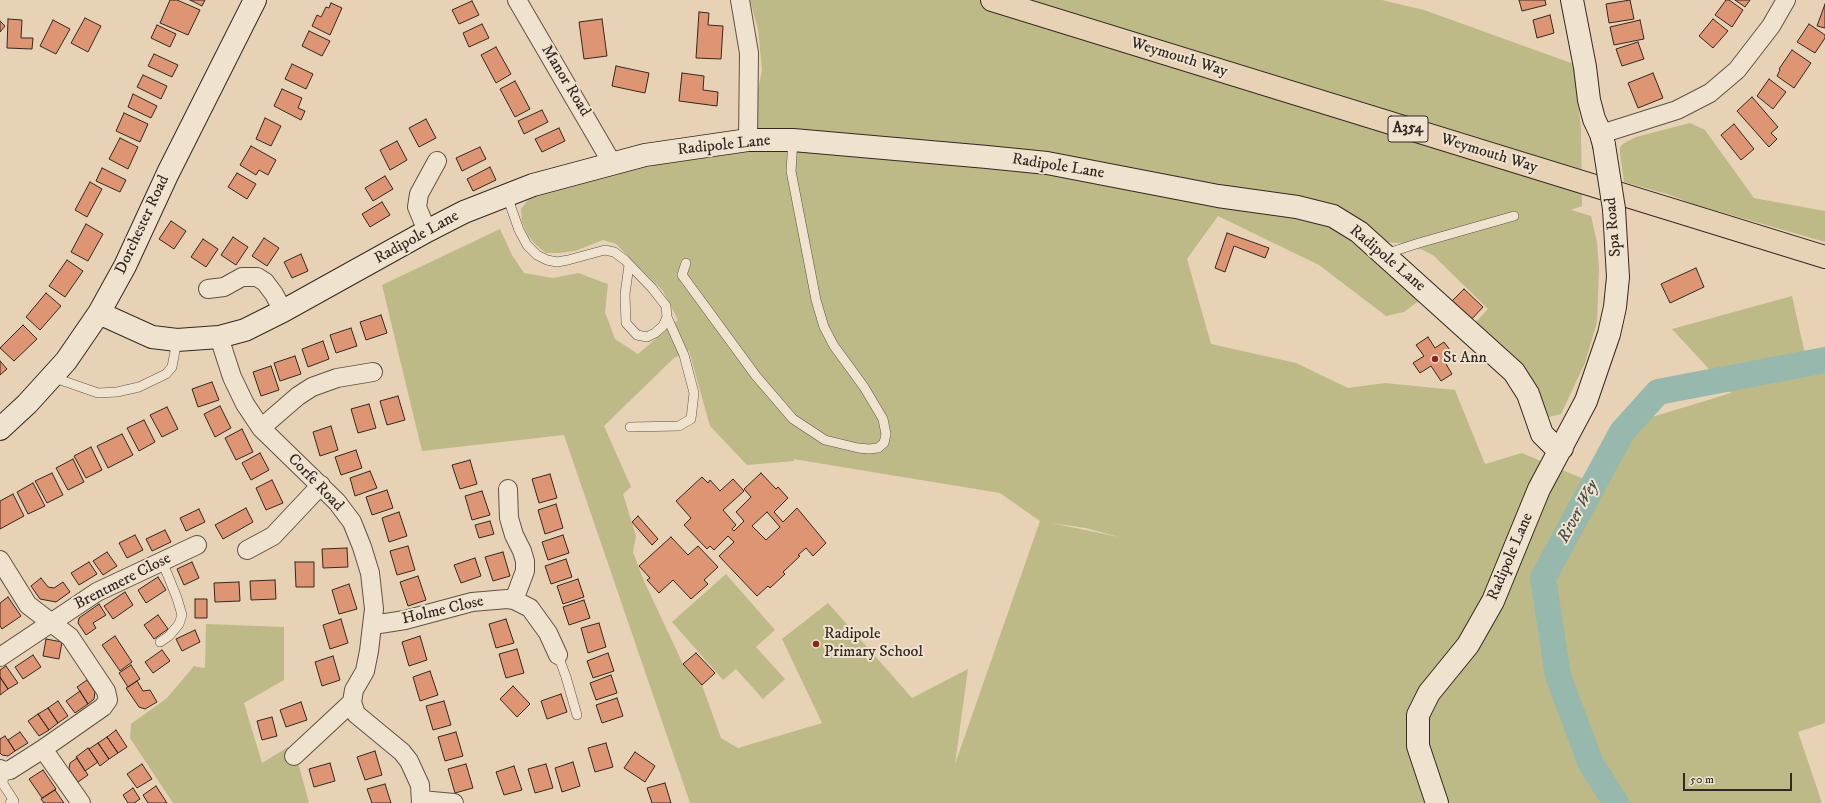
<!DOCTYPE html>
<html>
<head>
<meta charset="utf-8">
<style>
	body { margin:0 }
	#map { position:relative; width:1825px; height:803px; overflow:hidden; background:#e7d2b5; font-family:"IM FELL DW Pica",serif }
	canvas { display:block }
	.scale { position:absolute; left:1683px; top:773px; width:109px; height:18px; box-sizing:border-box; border:2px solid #342821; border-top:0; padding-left:5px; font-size:12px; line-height:14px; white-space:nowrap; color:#342821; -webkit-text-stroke:3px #efe2cf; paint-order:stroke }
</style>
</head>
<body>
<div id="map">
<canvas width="1825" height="803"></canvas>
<div class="scale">50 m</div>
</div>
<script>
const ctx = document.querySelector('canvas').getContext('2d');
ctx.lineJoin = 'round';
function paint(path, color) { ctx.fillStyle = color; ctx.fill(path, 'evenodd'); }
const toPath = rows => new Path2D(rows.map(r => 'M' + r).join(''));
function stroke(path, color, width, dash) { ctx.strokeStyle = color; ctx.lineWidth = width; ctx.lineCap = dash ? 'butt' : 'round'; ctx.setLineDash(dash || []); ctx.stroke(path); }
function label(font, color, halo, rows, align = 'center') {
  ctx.font = font + ' "IM FELL DW Pica",serif'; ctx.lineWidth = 4; ctx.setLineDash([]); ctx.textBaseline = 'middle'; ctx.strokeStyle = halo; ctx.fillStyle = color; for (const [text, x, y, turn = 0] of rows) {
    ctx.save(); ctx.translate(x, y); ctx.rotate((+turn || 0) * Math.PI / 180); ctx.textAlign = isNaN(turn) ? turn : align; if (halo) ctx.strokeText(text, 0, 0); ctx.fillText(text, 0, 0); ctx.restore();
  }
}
paint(toPath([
	[750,0,1382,0,1424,10,1574,64,1581,129,1582,206,1571,210,1591,216,1597,242,1599,269,1598,296,1597,322,1585,363,1561,414,1549,417,1539,395,1473,325,1488,309,1434,256,1423,250,1400,243,1383,242,1372,257,1393,278,1420,300,1404,312,1386,316,1319,265,1218,216,1187,259,1211,344,1296,363,1348,388,1385,383,1455,390,1485,464,1522,453,1605,488,1639,421,1731,393,1672,329,1792,296,1805,354,1825,351,1825,723,1798,732,1822,803,690,803,564,435,422,451,382,285,500,229,512,255,524,273,553,278,578,273,608,284,605,312,615,339,638,354,678,320,663,291,616,244,603,240,575,251,559,253,546,253,537,246,528,236,522,222,521,209,528,200,541,195,748,140,762,70,758,29],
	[689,351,710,426,747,465,795,461,793,459,1000,493,1040,521,955,764,968,669,912,698,828,603,782,639,822,723,738,748,721,738,702,685,683,664,644,581,633,552,636,536,623,494,631,487,604,426,674,358],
	[1051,523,1086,528,1119,537],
	[1690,123,1705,130,1754,198,1825,211,1825,242,1693,204,1667,194,1624,182,1620,153,1620,147,1624,143,1636,137],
	[726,574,775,630,756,647,785,679,763,699,736,669,723,680,672,622],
	[206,624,284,627,284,680,244,703,262,763,288,747,299,766,309,803,173,803,130,738,131,724,167,698,194,666,203,668,205,667]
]), '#bdba88');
stroke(toPath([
	[1616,803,1591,764,1558,676,1543,578,1622,432,1658,392,1825,360]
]), '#97b8ad', 26);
const building = toPath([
	[170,0,177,0,200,10,188,35,160,23,170,0],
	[190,0,205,0,202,6,190,0],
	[1519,0,1545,0,1546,5,1522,11,1519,0],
	[1630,0,1634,19,1609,23,1606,4,1630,0],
	[1726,0,1729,0,1743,10,1732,27,1715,15,1726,0],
	[1735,0,1750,0,1745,7,1735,0],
	[472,1,479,15,459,24,452,10,472,1],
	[331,3,342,8,330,35,312,26,317,15,321,17,326,7,329,8,331,3],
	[1825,4,1825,28,1817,26,1825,4],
	[699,12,709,13,708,25,723,26,721,59,696,58,699,12],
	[1550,15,1554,33,1537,38,1533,20,1550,15],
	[85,18,101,26,88,52,71,43,85,18],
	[8,19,22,20,21,38,33,38,32,49,7,48,8,19],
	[602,19,607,56,584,59,579,22,602,19],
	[1713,19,1728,31,1713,48,1699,36,1713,19],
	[53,20,70,29,56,54,40,46,53,20],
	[1640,20,1644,39,1614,45,1610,27,1640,20],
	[0,21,5,26,0,32,0,21],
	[482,24,489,38,469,47,463,33,482,24],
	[1809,24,1825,35,1825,38,1815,53,1797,42,1809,24],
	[157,25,176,34,170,47,151,38,157,25],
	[309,31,330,41,322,56,302,46,309,31],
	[1638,42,1644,59,1622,66,1616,49,1638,42],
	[496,47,511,74,496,83,481,55,496,47],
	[1792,50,1811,63,1794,88,1777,76,1780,70,1779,69,1792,50],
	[154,54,178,65,172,77,148,66,154,54],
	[292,64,313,74,306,89,285,79,292,64],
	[616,66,649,73,645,93,612,86,616,66],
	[682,73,704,76,703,90,718,92,717,106,679,101,682,73],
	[1653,73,1663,98,1638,108,1628,83,1653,73],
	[143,75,167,86,161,99,137,87,143,75],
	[1769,79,1786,92,1773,109,1757,96,1769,79],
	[515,81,530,109,515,117,500,89,515,81],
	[282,89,302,98,298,108,305,111,301,120,274,106,282,89],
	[133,94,157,106,151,118,128,107,133,94],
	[1752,97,1778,127,1771,133,1777,139,1769,147,1737,111,1752,97],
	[542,110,548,122,524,134,518,121,542,110],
	[124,113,148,124,140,142,116,131,124,113],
	[265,118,281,126,271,146,256,139,265,118],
	[426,119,436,138,419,147,409,128,426,119],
	[1734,124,1754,149,1741,160,1721,135,1734,124],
	[559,128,565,141,542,152,535,139,559,128],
	[120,138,138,147,128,169,109,159,120,138],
	[397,141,407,160,390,170,380,150,397,141],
	[251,146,276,160,268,175,259,170,256,175,240,165,251,146],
	[480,147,486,159,462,171,456,158,480,147],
	[490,167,496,180,473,191,467,179,490,167],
	[102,168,126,180,120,192,96,181,102,168],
	[237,173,256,184,247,199,228,187,237,173],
	[385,176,393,189,373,201,365,188,385,176],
	[90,182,102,189,87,217,75,210,90,182],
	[382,202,390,215,370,227,362,214,382,202],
	[171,221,186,231,174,249,159,239,171,221],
	[86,224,103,234,88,261,71,252,86,224],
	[1227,233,1269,248,1265,258,1234,246,1225,272,1215,268,1227,233],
	[233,237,248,247,236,265,221,255,233,237],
	[264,238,279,248,267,266,252,256,264,238],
	[203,239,218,249,206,267,191,257,203,239],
	[301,254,308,271,292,278,284,262,301,254],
	[67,260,83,271,65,297,49,286,67,260],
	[1696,268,1704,287,1670,303,1661,284,1696,268],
	[1464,289,1483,307,1470,321,1450,303,1464,289],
	[46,293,61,306,40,330,26,317,46,293],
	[381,315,387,333,366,340,360,322,381,315],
	[23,325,37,339,14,361,0,348,23,325],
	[351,328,357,346,336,353,330,335,351,328],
	[1428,337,1435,348,1444,342,1450,350,1446,353,1451,361,1446,364,1452,374,1441,381,1431,366,1420,373,1413,363,1424,356,1416,345,1428,337],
	[323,341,329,359,308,367,302,349,323,341],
	[295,356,301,374,280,381,274,363,295,356],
	[0,361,7,369,0,375,0,361],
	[271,366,279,390,261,396,253,372,271,366],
	[212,382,219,400,198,407,192,389,212,382],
	[398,396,405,420,387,425,380,401,398,396],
	[369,404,376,428,358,433,351,409,369,404],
	[220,406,231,428,215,437,204,414,220,406],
	[167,407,178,429,162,437,150,415,167,407],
	[144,420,155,442,139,451,127,428,144,420],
	[331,426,338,450,320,456,313,432,331,426],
	[242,429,253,452,236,460,225,438,242,429],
	[122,434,133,455,108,468,97,446,122,434],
	[91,447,102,470,86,478,74,456,91,447],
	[356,450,362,468,341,475,335,457,356,450],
	[260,453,269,470,251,480,242,463,260,453],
	[73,459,84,482,68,490,56,468,73,459],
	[470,460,477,484,460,489,452,465,470,460],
	[370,471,377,488,355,496,350,478,370,471],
	[52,473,63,495,47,503,35,481,52,473],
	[761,473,776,489,778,487,788,498,774,512,783,522,797,508,826,543,813,556,806,548,798,555,800,556,783,572,785,574,770,588,768,586,757,596,719,556,734,542,728,536,714,550,710,546,707,549,684,525,691,518,676,501,702,477,708,483,710,480,720,491,733,479,744,491,723,510,736,525,732,529,734,531,744,521,736,512,751,497,744,489,761,473],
	[767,512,780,527,766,540,752,526,767,512],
	[550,474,557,498,539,503,532,479,550,474],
	[272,480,283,503,266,510,256,488,272,480],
	[33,483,45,506,28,514,17,492,33,483],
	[387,490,393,508,372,515,366,497,387,490],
	[482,491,490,515,472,520,465,496,482,491],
	[13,494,24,516,0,529,0,501,13,494],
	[556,504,563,528,545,534,538,510,556,504],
	[246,508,253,522,223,539,215,525,246,508],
	[199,509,205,522,186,531,180,518,199,509],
	[399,512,407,536,389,542,382,518,399,512],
	[638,516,658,539,652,545,632,522,638,516],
	[490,521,494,534,479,538,475,525,490,521],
	[165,530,171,542,152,551,146,539,165,530],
	[135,535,143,550,127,558,119,543,135,535],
	[563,535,569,553,548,560,542,542,563,535],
	[671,537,688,555,698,546,718,567,704,580,708,584,691,599,673,580,659,593,647,580,650,578,639,566,671,537],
	[408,546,415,570,397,575,390,551,408,546],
	[347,548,348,567,323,568,322,549,347,548],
	[107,552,117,566,103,575,93,561,107,552],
	[503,552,510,576,493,581,485,557,503,552],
	[475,558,481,576,461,583,454,565,475,558],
	[566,559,572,577,551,584,545,566,566,559],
	[89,562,97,574,79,585,71,573,89,562],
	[192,562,199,578,184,585,177,569,192,562],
	[295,562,314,562,314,587,296,587,295,562],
	[418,576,426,600,408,606,400,582,418,576],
	[158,577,166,590,146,603,138,590,158,577],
	[41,578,48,587,54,588,63,582,70,592,56,602,40,599,31,586,41,578],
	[578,579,584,597,563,604,557,586,578,579],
	[275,580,276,599,251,600,250,581,275,580],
	[239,582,240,601,215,602,214,583,239,582],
	[349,584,357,609,339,614,332,590,349,584],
	[125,592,133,605,113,619,104,606,125,592],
	[8,597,21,616,2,629,0,626,0,603,8,597],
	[195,599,207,599,207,618,195,618,195,599],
	[584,600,590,618,569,625,563,607,584,600],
	[99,604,106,615,93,623,96,628,86,635,78,623,79,618,99,604],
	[158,615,168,629,154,639,144,625,158,615],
	[341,619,348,643,330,649,323,625,341,619],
	[506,619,514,643,496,648,489,624,506,619],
	[599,623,606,647,588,653,581,628,599,623],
	[195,630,200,642,182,651,176,639,195,630],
	[115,636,132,662,120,671,102,645,115,636],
	[420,636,427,660,409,666,402,642,420,636],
	[46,639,62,642,59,659,43,656,46,639],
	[517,649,524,673,506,678,499,654,517,649],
	[162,650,170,661,153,673,145,662,162,650],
	[608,653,614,671,593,678,587,661,608,653],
	[696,653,715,673,702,685,683,664,696,653],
	[33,655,41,667,23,679,15,667,33,655],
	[333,656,340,680,322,686,315,662,333,656],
	[131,665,140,679,128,687,119,673,131,665],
	[6,666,18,683,8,689,0,677,0,670,6,666],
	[430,671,438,695,420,701,413,677,430,671],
	[611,675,617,693,596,700,590,683,611,675],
	[0,677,8,689,0,695,0,677],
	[87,680,95,692,94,699,88,704,77,687,87,680],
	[137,681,143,691,150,690,157,702,145,709,139,707,126,688,137,681],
	[513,686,530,704,517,717,500,699,513,686],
	[80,691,88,704,75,713,66,701,80,691],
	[561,694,567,712,547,719,541,701,561,694],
	[617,698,623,716,602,723,596,705,617,698],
	[58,701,68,716,58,723,48,708,58,701],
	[444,701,451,725,433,730,426,706,444,701],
	[301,702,307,720,286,727,280,710,301,702],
	[48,708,58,723,49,730,38,714,48,708],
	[38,714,49,730,39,736,28,721,38,714],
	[272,717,277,736,262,740,257,721,272,717],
	[116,730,127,747,118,753,107,737,116,730],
	[20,732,28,743,15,751,8,740,20,732],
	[456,732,463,756,445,761,438,737,456,732],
	[5,736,15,751,8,756,2,755,0,753,0,739,5,736],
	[107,737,118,753,109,759,98,743,107,737],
	[98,743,109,759,100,766,89,749,98,743],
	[606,743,613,767,595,772,588,748,606,743],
	[88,748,98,762,85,771,76,757,88,748],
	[375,751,382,775,365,780,357,757,375,751],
	[635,752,655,766,645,782,624,768,635,752],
	[77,758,88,775,78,782,69,769,70,763,77,758],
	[573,762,580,786,562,792,555,768,573,762],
	[330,763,335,781,314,787,309,769,330,763],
	[142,764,152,779,137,788,127,774,142,764],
	[466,764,473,788,455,793,448,769,466,764],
	[546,764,553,788,535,793,528,769,546,764],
	[514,766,522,790,504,795,496,772,514,766],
	[43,770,56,789,42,798,29,779,43,770],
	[665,783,671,803,652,803,647,788,665,783],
	[385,784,391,803,372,803,367,789,385,784],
	[156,786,167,803,148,803,143,795,156,786],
	[133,788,140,799,134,803,128,803,123,795,133,788],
	[55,790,64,803,44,803,41,799,55,790]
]);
paint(building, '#de9574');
stroke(building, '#342821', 1);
const lane = toPath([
	[507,196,519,230,527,245,537,255,547,260,557,262,568,260,605,250,614,252,625,260,652,288,666,306,667,317,663,326,655,333,647,337,637,335,626,323,625,294,629,265],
	[1385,254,1419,243,1514,216],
	[686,263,682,275,756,376,793,419,825,440,858,448,869,449,878,448,884,443,886,434,883,419,864,387,834,346,824,327,816,300,791,171,793,140],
	[52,377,98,393,117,392,139,387,166,374,172,367,177,340],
	[630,427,679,426,691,419,694,393,684,355,667,317],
	[160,642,169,636,179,624,182,615,177,598,162,561],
	[558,655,566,677,577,715],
	[4,771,3,784,14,801,10,803]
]);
const street = toPath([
	[517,0,612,163],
	[740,0,749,53,748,140],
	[1601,134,1677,110,1710,93,1737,70,1771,26,1786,0],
	[427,231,417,207,419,194,437,161],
	[208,289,224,287,242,277,257,277,265,282,274,294,283,311],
	[219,337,232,377,245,404,261,428,337,502,352,522,362,547,370,573,374,609,369,651,365,671,354,690,352,702,294,756],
	[261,428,298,396,312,387,337,378,373,372],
	[508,489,509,518,514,535,522,551,525,561,525,571,514,600],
	[247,550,273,536,321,485],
	[0,560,28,605,70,637,106,691,108,700,103,707,43,749,10,770,4,771,0,769],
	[373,625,405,620,472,602,507,599,514,600,530,608,548,633,558,655],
	[0,657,97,592,197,545],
	[352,702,356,714,402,752,409,761,420,785,421,803],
	[43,749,81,803],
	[421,800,454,803]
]);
const secondary = toPath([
	[1572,0,1585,67,1589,100,1594,119,1601,134,1604,145],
	[99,313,152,337,177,340,219,337,245,330,283,311,427,231,464,212,533,185,645,155,748,140,793,140,987,157,1047,163,1218,196,1297,207,1333,216,1359,232,1514,372,1528,394,1542,434,1552,444,1562,448],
	[0,429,27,404,66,361,99,313,125,266,168,173,255,0],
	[1437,803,1418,746,1418,715,1429,693,1468,645,1493,601,1539,489,1586,401,1609,334,1615,307,1618,277,1614,209]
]);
const highway = toPath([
	[992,0,1825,257]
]);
stroke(lane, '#615246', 10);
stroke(street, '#615246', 20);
stroke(secondary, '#342821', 24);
stroke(highway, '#342821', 24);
stroke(lane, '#efe2cf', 9);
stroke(street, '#efe2cf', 18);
stroke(secondary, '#efe2cf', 22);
stroke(highway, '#e7d2b5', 22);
const secondaryBridge = toPath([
	[1604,145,1614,209]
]);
stroke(secondaryBridge, '#342821', 24, []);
stroke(secondaryBridge, '#efe2cf', 22);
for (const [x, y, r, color] of [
	[1435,359,4,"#8f2418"],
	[816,644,4,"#8f2418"]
]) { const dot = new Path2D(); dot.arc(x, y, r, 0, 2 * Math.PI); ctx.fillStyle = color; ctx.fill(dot); stroke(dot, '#efe2cf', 1.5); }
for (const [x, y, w] of [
	[1408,129,40]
]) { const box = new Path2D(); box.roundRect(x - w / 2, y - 13, w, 26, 3); ctx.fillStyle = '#efe2cf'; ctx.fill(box); stroke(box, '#342821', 1); }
label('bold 15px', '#342821', null, [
	["A354",1408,129]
]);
label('16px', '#342821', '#efe2cf', [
	["Weymouth Way",1179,58,17],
	["Manor Road",565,81,59],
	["Radipole Lane",724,146,-6],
	["Weymouth Way",1489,154,17],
	["Radipole Lane",1058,167,9],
	["Dorchester Road",143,225,-65],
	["Spa Road",1614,227,-95],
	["Radipole Lane",417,238,-29],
	["Radipole Lane",1387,259,40],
	["Corfe Road",315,483,46],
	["Radipole Lane",1511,557,-67],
	["Brentmere Close",123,582,-27],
	["Holme Close",443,611,-13]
]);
label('16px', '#342821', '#efe2cf', [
	["St Ann",1443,359],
	["Radipole",824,635],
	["Primary School",824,653]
], 'left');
label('italic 17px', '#4d4c44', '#efe2cf', [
	["River Wey",1579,512,-62]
]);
</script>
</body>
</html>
